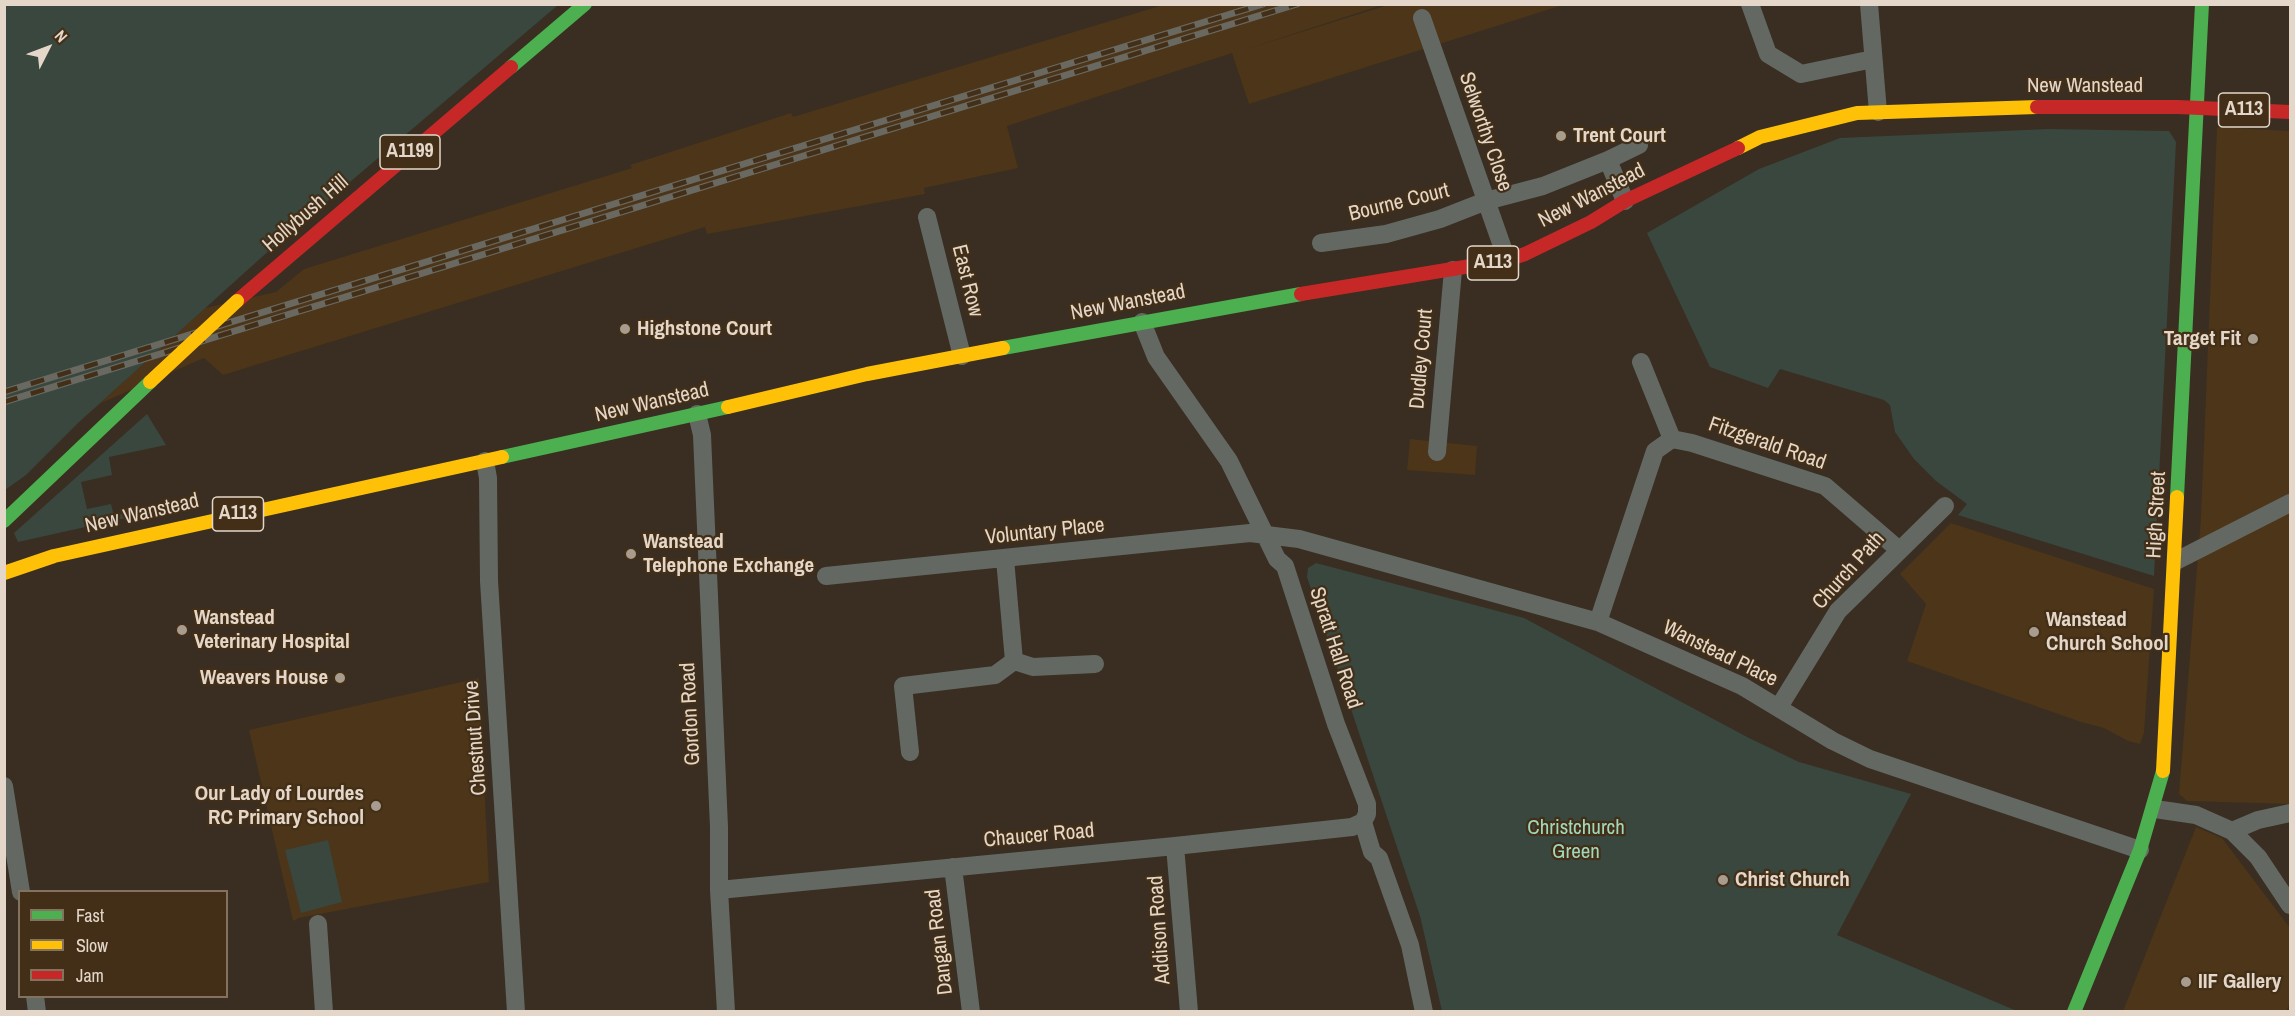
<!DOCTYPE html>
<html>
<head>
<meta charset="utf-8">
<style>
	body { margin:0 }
	#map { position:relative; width:2295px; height:1016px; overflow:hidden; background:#392e21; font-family:"Archivo Narrow",sans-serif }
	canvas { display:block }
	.frame { position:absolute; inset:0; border:6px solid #e4d7c9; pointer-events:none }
	.legend { position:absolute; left:18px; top:890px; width:210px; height:108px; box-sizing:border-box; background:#432f17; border:2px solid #83725e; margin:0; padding:8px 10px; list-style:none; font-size:18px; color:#e4d7c9 }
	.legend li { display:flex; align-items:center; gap:12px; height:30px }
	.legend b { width:30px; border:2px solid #83725e }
	.north { position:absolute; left:18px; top:18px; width:60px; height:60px; -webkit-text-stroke:4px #432f17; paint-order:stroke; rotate:48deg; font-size:16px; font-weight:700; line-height:24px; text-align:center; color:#e4d7c9 }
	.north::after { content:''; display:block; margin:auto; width:21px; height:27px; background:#e4d7c9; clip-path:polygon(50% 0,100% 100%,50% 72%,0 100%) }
</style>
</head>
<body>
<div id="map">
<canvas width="2295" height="1016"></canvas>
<div class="frame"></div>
<ul class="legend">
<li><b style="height:8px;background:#4caf50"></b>Fast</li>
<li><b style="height:8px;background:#ffc107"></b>Slow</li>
<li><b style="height:8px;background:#c62828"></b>Jam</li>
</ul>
<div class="north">N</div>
</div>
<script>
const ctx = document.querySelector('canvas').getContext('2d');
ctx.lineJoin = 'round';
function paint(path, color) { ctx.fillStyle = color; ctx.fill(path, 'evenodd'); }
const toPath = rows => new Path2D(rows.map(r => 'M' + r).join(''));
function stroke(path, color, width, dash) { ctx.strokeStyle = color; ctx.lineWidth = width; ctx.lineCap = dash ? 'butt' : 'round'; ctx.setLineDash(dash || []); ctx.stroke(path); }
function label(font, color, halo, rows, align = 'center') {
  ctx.font = font + ' "Archivo Narrow",sans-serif'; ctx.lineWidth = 4.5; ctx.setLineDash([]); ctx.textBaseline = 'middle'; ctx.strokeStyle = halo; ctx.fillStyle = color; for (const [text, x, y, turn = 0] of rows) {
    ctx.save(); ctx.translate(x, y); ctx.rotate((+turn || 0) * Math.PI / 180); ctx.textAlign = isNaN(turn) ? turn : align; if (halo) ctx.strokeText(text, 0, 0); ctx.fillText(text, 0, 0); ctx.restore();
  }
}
paint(toPath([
	[1163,5,1382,5,1250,48,1388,5,1563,5,1249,104,1232,53,1007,126,1018,168,924,188,925,194,707,234,705,227,223,375,204,358,101,403,79,422,205,308,276,292,304,269,632,168,630,165,791,113,793,117],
	[2217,127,2290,131,2290,804,2187,801,2179,794,2201,517],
	[1410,439,1477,446,1475,475,1407,470],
	[1951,523,2154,589,2144,733,2140,744,2128,741,2104,728,2081,722,1907,661,1926,604,1900,574],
	[479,678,489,882,299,918,293,921,249,730],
	[2196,827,2222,838,2290,928,2290,1003,2286,1011,2123,1011]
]), '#4c3518');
paint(toPath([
	[5,4,558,4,558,5,263,256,79,422,26,475,5,490],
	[2048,129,2169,131,2176,142,2154,576,1958,515,1967,504,1936,481,1914,459,1895,432,1890,405,1884,400,1780,369,1768,388,1710,367,1647,233,1759,169,1840,138],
	[147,414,166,445,109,457,112,475,81,482,87,509,111,504,113,512,117,515,143,508,144,514,18,542,14,533],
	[1316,563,1524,618,1749,738,1799,762,1911,794,1837,935,2017,1011,1442,1011,1420,916,1307,577,1308,568],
	[328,840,342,902,301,913,285,850]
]), '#39473e');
stroke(toPath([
	[1750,4,1768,54,1801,74,1873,59],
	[1869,4,1878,112],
	[1422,18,1507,260],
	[1608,160,1625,201],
	[927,217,962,356],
	[1321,243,1386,234,1440,219,1486,201,1543,186,1608,160,1639,145],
	[1142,322,1156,357,1229,461,1277,559,1285,566,1336,724,1367,804,1367,814,1363,822,1372,852,1379,858,1410,945,1424,1012],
	[1641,362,1672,439],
	[697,414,702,435,719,827,719,890,726,1012],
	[1437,452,1453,270],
	[485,461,488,478,489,581,516,1012],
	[2176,561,2290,503],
	[826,576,1250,533,1299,539,1598,622,1742,686,1833,741,1870,759,2140,850],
	[1598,622,1655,451,1672,439,1692,443,1825,486,1898,549],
	[1014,661,1033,667,1095,664],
	[1779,707,1838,611,1945,506],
	[910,752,903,686,995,675,1014,661,1005,559],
	[4,786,21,892],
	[2155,809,2196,815,2232,831,2258,857,2290,905],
	[2232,831,2258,820,2290,813],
	[1175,846,1189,1012],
	[953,867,971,1012],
	[719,890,1175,846,1352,827,1363,822],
	[318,924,324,1012],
	[35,996,37,1012]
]), '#636962', 18);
stroke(toPath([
	[511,67,585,4],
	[1003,348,1301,294],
	[502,457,728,407],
	[2177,497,2202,4],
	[4,521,150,382],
	[2074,1012,2140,850,2163,771]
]), '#4caf50', 14);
stroke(toPath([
	[1738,148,1760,137,1857,113,2037,107],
	[728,407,867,374,1003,348],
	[4,573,54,556,502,457],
	[2163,771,2177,497]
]), '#ffc107', 14);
stroke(toPath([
	[2037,107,2178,107,2290,112],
	[1301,294,1507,260,1525,254,1591,222,1625,201,1738,148],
	[237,301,511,67]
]), '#c62828', 14);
const rail = toPath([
	[4,392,1263,4],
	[4,402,1297,4]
]);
stroke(rail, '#696961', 7);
stroke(rail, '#432f17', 4.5, [14]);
stroke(toPath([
	[150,382,237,301]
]), '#ffc107', 14);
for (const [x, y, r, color] of [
	[1561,136,6,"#a89c8e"],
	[625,329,6,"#a89c8e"],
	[2253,339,6,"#a89c8e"],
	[631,554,6,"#a89c8e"],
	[182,630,6,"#a89c8e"],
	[2034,632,6,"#a89c8e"],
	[340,678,6,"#a89c8e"],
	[376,806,6,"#a89c8e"],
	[1723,880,6,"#a89c8e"],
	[2186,982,6,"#a89c8e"]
]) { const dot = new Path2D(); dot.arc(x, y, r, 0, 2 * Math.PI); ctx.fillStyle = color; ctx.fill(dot); stroke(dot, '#432f17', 2); }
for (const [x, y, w] of [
	[2244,110,51],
	[410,152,60],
	[1493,263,51],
	[238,514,51]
]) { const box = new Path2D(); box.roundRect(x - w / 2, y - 17, w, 34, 4.5); ctx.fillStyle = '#432f17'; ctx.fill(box); stroke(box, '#e4d7c9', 1.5); }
label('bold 20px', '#e4d7c9', null, [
	["A113",2244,110],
	["A1199",410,152],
	["A113",1493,263],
	["A113",238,514]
]);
label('21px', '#e4d7c9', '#432f17', [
	["New Wanstead",2085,86],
	["Selworthy Close",1485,132,71],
	["New Wanstead",1592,196,-27],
	["Bourne Court",1399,203,-14],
	["Hollybush Hill",306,214,-41],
	["East Row",967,281,76],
	["New Wanstead",1128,303,-11],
	["Dudley Court",1422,359,-85],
	["New Wanstead",652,403,-13],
	["Fitzgerald Road",1767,444,19],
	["New Wanstead",142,514,-13],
	["High Street",2157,515,-87],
	["Voluntary Place",1045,532,-6],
	["Church Path",1849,571,-48],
	["Spratt Hall Road",1335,648,72],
	["Wanstead Place",1720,654,26],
	["Gordon Road",691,714,-93],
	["Chestnut Drive",476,738,-94],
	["Chaucer Road",1039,836,-5],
	["Addison Road",1160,930,-94],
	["Dangan Road",940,942,-97]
]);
label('bold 21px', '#e4d7c9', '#432f17', [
	["Trent Court",1573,136],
	["Highstone Court",637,329],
	["Target Fit",2241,339,"right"],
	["Wanstead",643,542],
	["Telephone Exchange",643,566],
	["Wanstead",194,618],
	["Veterinary Hospital",194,642],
	["Wanstead",2046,620],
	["Church School",2046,644],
	["Weavers House",328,678,"right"],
	["Our Lady of Lourdes",364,794,"right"],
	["RC Primary School",364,818,"right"],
	["Christ Church",1735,880],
	["IIF Gallery",2198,982]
], 'left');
label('21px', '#9ed9be', '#432f17', [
	["Christchurch",1576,828],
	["Green",1576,852]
]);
</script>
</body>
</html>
